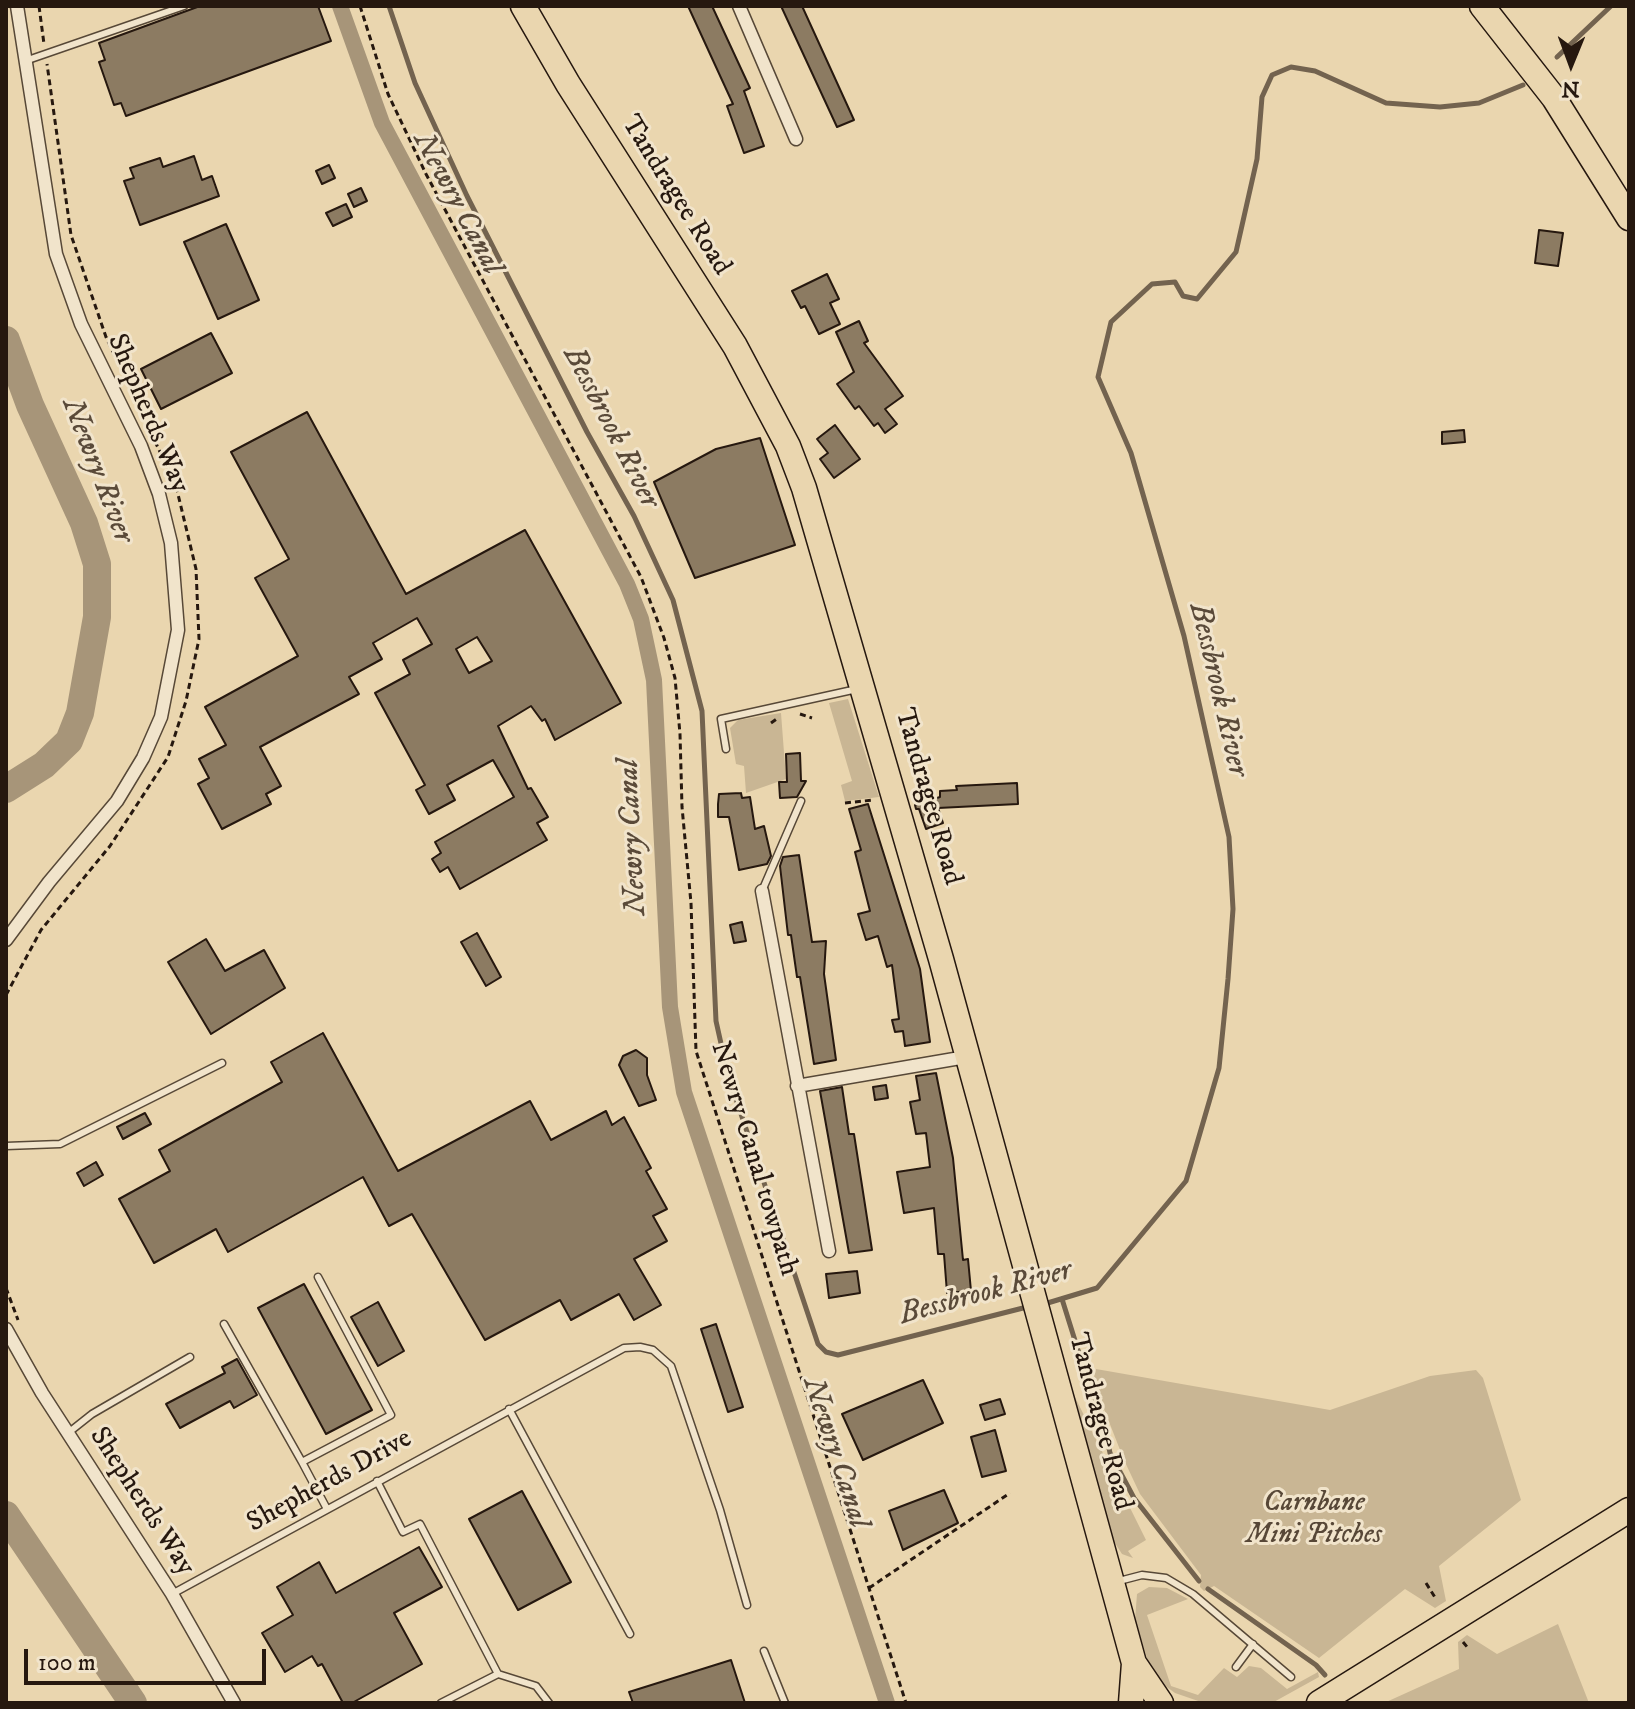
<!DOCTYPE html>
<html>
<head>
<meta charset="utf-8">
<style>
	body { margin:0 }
	#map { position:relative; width:1635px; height:1709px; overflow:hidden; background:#ead6af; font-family:"IM FELL DW Pica",serif }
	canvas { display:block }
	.frame { position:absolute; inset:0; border:8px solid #26180f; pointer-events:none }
	.north { position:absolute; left:1531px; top:24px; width:80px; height:80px; -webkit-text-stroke:6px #f1e4cb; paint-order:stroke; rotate:181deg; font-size:22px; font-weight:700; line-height:32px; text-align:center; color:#26180f }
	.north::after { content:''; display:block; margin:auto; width:28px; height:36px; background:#26180f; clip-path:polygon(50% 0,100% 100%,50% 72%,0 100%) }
	.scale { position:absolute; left:24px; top:1649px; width:242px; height:36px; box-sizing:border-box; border:4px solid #26180f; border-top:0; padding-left:10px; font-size:24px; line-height:28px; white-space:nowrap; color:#26180f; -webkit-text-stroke:6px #f1e4cb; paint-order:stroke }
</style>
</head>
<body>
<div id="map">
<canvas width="1635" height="1709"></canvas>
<div class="frame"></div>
<div class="north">N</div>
<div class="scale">100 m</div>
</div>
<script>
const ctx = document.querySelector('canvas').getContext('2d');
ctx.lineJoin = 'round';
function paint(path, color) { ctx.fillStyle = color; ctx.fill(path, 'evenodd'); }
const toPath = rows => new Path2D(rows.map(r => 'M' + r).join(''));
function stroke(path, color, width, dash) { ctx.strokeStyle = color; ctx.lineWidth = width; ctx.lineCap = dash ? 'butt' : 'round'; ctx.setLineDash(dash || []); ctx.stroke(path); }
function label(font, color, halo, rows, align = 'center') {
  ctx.font = font + ' "IM FELL DW Pica",serif'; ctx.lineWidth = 6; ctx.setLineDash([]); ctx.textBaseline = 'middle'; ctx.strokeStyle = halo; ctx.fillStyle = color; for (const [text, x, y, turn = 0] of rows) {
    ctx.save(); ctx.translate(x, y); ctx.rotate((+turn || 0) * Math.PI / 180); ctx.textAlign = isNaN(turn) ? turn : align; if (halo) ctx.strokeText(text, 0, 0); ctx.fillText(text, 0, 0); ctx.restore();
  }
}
paint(toPath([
	[848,699,879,797,845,801,841,785,852,781,829,703],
	[781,713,786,779,746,793,744,766,736,764,730,728,738,720],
	[1096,1369,1330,1410,1430,1376,1476,1370,1483,1378,1521,1500,1439,1566,1446,1601,1435,1608,1405,1589,1319,1658,1214,1586,1204,1591,1200,1587,1201,1575,1140,1494,1124,1460,1093,1381],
	[1065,1377,1146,1540,1128,1551,1133,1558,1122,1554,1113,1540],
	[1149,1587,1167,1588,1188,1599,1147,1615,1171,1686,1198,1695,1224,1668,1237,1677,1249,1666,1261,1668,1287,1689,1318,1672,1319,1677,1272,1703,1204,1703,1175,1693,1153,1677,1135,1620,1137,1594],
	[1558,1624,1589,1703,1384,1703,1459,1669,1458,1642,1467,1635,1497,1654]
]), '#c9b694');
stroke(toPath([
	[389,6,415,83,467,196,587,432,634,516,673,600,702,711,716,1021,728,1075,818,1344,826,1352,838,1355,1027,1307],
	[1557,57,1611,6],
	[1062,1299,1088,1382,1102,1414,1110,1453,1134,1498,1199,1581],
	[1041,1305,1097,1288,1186,1181,1219,1068,1228,979,1233,909,1229,837,1184,636,1131,453,1098,377,1111,322,1152,284,1175,282,1183,296,1197,299,1236,252,1257,159,1262,97,1272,75,1291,67,1315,71,1386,103,1440,107,1479,103,1523,85],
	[1208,1589,1316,1665,1325,1675]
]), '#73634f', 5);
stroke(toPath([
	[340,6,382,123,627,584,641,619,654,680,670,1007,684,1092,887,1703]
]), '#a79579', 16);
stroke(toPath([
	[6,340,30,405,84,523,97,564,97,617,80,713,69,741,44,765,6,789],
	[6,1515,133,1703]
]), '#a79579', 28);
const building = toPath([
	[200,6,318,6,331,41,126,116,121,103,114,105,99,62,105,60,99,43,200,6],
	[688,6,712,6,750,88,744,91,764,146,744,153,727,106,733,104,688,6],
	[781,6,802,6,854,120,837,127,781,6],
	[194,156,202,180,212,176,219,196,140,225,124,181,134,178,130,168,160,158,163,167,194,156],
	[329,165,335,178,322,184,316,171,329,165],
	[361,188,367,201,354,207,348,194,361,188],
	[346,204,352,217,333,226,326,213,346,204],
	[226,224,259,300,218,319,184,242,226,224],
	[1539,230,1563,233,1558,266,1535,263,1539,230],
	[827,274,839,299,830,303,840,324,819,334,805,306,801,308,792,291,827,274],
	[859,321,868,341,864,343,903,396,885,409,897,424,885,433,878,423,874,426,859,406,855,409,837,384,854,372,836,332,859,321],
	[211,333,232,373,161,409,141,369,211,333],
	[307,412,406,594,525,530,621,703,555,740,545,719,542,721,531,706,498,726,528,789,531,788,548,817,537,823,547,840,460,889,448,867,440,872,432,859,441,853,435,842,514,797,493,760,447,785,455,800,429,814,416,790,425,785,375,693,410,674,403,660,432,644,417,618,373,643,382,659,349,677,359,694,260,747,281,786,266,794,271,804,222,829,198,784,209,778,199,759,226,745,205,707,298,656,255,578,289,559,231,452,307,412],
	[477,637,492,661,469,673,456,649,477,637],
	[835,425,860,459,834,478,820,459,828,453,817,439,835,425],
	[1464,430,1465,442,1442,444,1442,432,1464,430],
	[760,438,795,545,695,578,654,482,716,449,760,438],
	[800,753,801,781,806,781,797,797,780,798,779,782,787,782,786,754,800,753],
	[1017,783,1018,804,938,808,943,823,926,829,919,809,916,809,915,805,940,797,940,791,957,790,956,786,1017,783],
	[741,793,742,798,750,797,755,829,764,826,771,856,767,864,739,870,729,817,718,817,718,804,719,794,741,793],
	[868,804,920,969,930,1042,905,1046,903,1031,895,1032,892,1020,899,1019,892,965,887,967,878,936,866,940,858,914,870,911,855,852,861,850,849,809,868,804],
	[799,855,812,942,826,941,824,974,836,1060,814,1064,800,977,797,977,791,935,788,935,780,866,783,857,799,855],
	[742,922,746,941,734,943,730,925,742,922],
	[477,933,501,977,486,986,461,942,477,933],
	[206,939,225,971,264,950,285,988,211,1034,168,962,206,939],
	[323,1033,398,1171,530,1101,551,1140,606,1111,612,1125,624,1117,651,1168,646,1171,667,1209,653,1216,667,1241,634,1259,661,1305,634,1320,619,1294,571,1320,560,1300,485,1340,412,1214,389,1226,363,1177,228,1252,216,1229,154,1263,119,1199,170,1171,159,1150,282,1082,271,1062,323,1033],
	[636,1050,647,1058,647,1075,656,1100,639,1106,619,1065,623,1056,636,1050],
	[936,1073,953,1158,963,1260,968,1259,971,1291,947,1293,944,1254,938,1254,934,1208,904,1213,897,1172,930,1167,926,1133,916,1134,910,1102,920,1100,916,1076,936,1073],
	[886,1085,888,1098,875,1100,873,1087,886,1085],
	[842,1087,849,1134,854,1134,872,1250,849,1253,820,1091,842,1087],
	[145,1113,151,1124,123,1139,117,1127,145,1113],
	[96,1162,103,1175,84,1186,77,1173,96,1162],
	[857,1271,860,1293,829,1298,826,1274,857,1271],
	[304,1284,372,1410,326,1434,258,1308,304,1284],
	[378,1302,404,1351,378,1366,351,1317,378,1302],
	[716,1324,743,1407,728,1412,701,1329,716,1324],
	[237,1359,257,1395,234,1408,230,1401,180,1428,166,1404,225,1373,222,1367,237,1359],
	[923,1380,943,1423,863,1460,842,1414,923,1380],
	[1000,1399,1005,1414,985,1420,980,1405,1000,1399],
	[995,1430,1006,1471,982,1477,971,1437,995,1430],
	[944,1490,958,1523,903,1550,889,1511,944,1490],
	[522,1491,571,1582,518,1610,469,1519,522,1491],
	[419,1547,442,1587,394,1613,422,1664,352,1703,343,1703,322,1664,318,1666,312,1656,285,1672,262,1633,293,1615,277,1587,319,1562,336,1593,419,1547],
	[731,1660,745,1703,633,1703,629,1692,731,1660]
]);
paint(building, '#8c7b62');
stroke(building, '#26180f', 2);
const lane = toPath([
	[25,61,184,6],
	[726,749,721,719,857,689],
	[762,891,801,801],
	[6,1146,60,1144,222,1063],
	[318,1277,391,1415,302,1462,327,1509],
	[224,1324,302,1462],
	[509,1409,630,1634],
	[68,1433,92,1414,190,1357],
	[377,1481,403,1532,420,1524,498,1674,441,1703],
	[1119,1581,1142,1575,1166,1578,1193,1594,1291,1677],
	[172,1594,624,1348,640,1347,653,1350,671,1366,720,1510,747,1605],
	[764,1651,785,1703],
	[1236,1667,1253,1644],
	[498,1674,536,1686,549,1703]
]);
const street = toPath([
	[739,6,796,139],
	[762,891,829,1251],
	[6,940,49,882,117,801,143,758,161,717,178,630,171,543,159,494,141,446,81,324,56,254,17,6],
	[797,1086,966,1057],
	[6,1329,42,1393,172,1594,234,1703]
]);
const highway = toPath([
	[523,6,568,84,735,346,788,446,804,488,941,959,1134,1663,1131,1703],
	[1482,6,1554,98,1629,218],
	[1134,1663,1161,1703],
	[1319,1703,1629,1510]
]);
stroke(lane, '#574837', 9);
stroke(street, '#574837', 15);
stroke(highway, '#26180f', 27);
stroke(toPath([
	[39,6,44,44],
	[360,6,388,94,426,174,641,577,664,638,675,678,680,734,682,807,691,903,696,1051,906,1703],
	[800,714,812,718],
	[771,723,778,718],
	[845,803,873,800],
	[6,995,41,930,110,846,168,757,186,701,199,639,196,569,176,486,106,337,71,235,47,64],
	[6,1288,18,1320],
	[1426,1583,1436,1599],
	[869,1588,1010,1493],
	[1463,1642,1468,1648]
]), '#26180f', 3, [6, 4]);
stroke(lane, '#f1e4cb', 6);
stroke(street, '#f1e4cb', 12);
stroke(highway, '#ead6af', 24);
label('28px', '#26180f', '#f1e4cb', [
	["Tandragee Road",675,196,58],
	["Shepherds Way",147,414,67],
	["Tandragee Road",927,797,74],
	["Newry Canal towpath",753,1159,73],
	["Tandragee Road",1099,1422,75],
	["Shepherds Drive",330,1482,-29],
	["Shepherds Way",141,1502,57]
]);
label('italic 28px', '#574737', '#f1e4cb', [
	["Carnbane",1314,1504],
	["Mini Pitches",1314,1536]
]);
label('italic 30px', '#5a4a39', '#f1e4cb', [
	["Newry Canal",456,204,62],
	["Bessbrook River",610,428,63],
	["Newry River",96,471,69],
	["Bessbrook River",1217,690,77],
	["Newry Canal",634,837,-93],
	["Bessbrook River",986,1294,-15],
	["Newry Canal",834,1453,72]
]);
</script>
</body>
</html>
